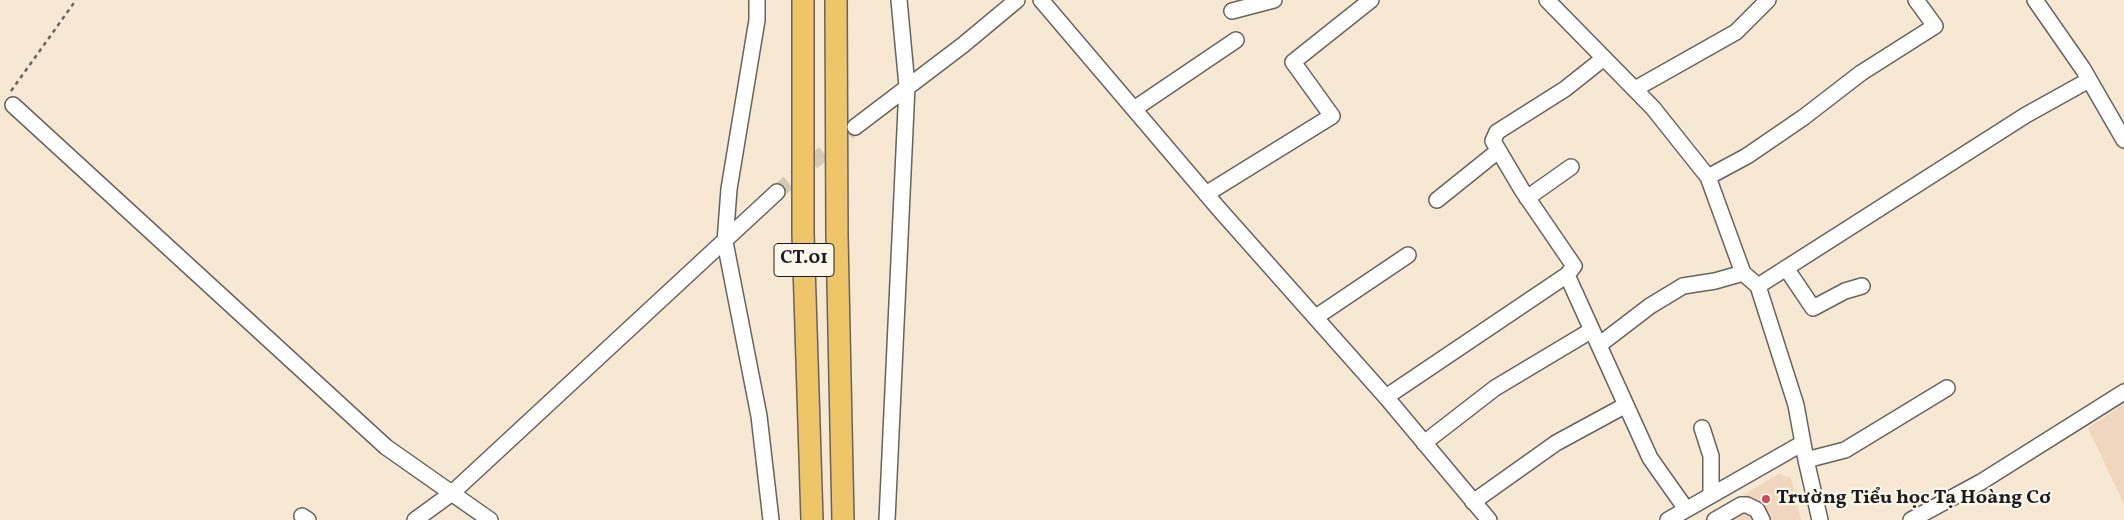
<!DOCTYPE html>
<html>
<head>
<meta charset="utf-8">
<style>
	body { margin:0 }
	canvas { display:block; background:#f6e8d2 }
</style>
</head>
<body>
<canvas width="2124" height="520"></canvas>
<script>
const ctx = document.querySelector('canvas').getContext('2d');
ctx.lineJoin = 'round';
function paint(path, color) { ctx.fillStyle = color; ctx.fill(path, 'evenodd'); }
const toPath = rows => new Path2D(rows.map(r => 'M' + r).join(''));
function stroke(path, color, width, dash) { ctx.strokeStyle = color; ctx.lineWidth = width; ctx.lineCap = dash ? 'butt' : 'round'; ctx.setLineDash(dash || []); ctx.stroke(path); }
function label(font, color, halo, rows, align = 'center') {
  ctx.font = font + ' Vollkorn,serif'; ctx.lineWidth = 4.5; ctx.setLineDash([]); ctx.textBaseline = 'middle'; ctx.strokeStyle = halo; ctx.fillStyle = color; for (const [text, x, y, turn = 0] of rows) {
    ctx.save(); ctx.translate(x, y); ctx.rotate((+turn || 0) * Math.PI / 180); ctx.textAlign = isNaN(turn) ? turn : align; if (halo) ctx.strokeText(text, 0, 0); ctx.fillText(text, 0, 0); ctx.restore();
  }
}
paint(toPath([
	[2124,404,2124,504,2088,428],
	[1778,474,1791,478,1801,520,1703,520]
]), '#efd6bc');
stroke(toPath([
	[777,192,855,127]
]), '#d5c9b7', 15, [15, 8]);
const minor = toPath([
	[757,0,757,20,729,189,725,242,759,416,771,520],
	[1041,0,1219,209,1386,397,1489,520],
	[1547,0,1653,108,1708,177,1743,273,1758,286,1796,405,1806,460,1820,520],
	[2035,0,2083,69,2124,140],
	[1232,11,1274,0],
	[1635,89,1736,32,1768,0],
	[13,105,386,447,490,520],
	[1134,109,1236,40],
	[855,127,963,45,1017,0],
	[1708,177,1747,156,1804,117,1861,73,1935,26,1916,0],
	[1206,194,1332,116,1293,62,1371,0],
	[1527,198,1571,167],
	[1437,200,1498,151],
	[1786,268,1813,308,1845,291,1862,286],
	[1567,275,1650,458,1686,509],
	[1758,286,2026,115,2089,80],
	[1316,317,1408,255],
	[1599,345,1650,306,1683,286,1715,281,1743,273],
	[1386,397,1567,275,1574,266,1522,190,1493,141,1497,132,1565,89,1604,58],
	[1702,428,1711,456,1711,494],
	[1424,443,1495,388,1592,330],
	[1806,460,1845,450,1947,388],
	[1473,502,1556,443,1626,405],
	[302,516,308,520],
	[415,520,452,493,777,192],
	[887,520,907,86,899,0],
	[1668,520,1803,443],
	[1715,520,1741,505,1747,505,1757,510,1762,520],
	[1911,520,1981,482,2124,392]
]);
const highway = toPath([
	[803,0,803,233,812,520],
	[836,0,837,236,843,520]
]);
stroke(minor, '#68635c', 18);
stroke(highway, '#68635c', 24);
stroke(toPath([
	[11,91,76,0]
]), '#68635c', 2.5, [4, 4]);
stroke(minor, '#fff', 15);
stroke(highway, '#eec569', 21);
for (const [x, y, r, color] of [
	[1766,499,5,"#d1495b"]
]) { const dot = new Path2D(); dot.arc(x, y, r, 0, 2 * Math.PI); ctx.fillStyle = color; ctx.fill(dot); stroke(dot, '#fbf7ec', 2); }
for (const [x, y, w] of [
	[804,260,60]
]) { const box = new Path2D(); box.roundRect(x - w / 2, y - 16.5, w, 33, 4); ctx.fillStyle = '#fbf7ec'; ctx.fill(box); stroke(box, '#1c1c1c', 1); }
label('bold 19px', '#1c1c1c', null, [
	["CT.01",804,260]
]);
label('bold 20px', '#1c1c1c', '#fbf7ec', [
	["Trường Tiểu học Tạ Hoàng Cơ",1776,499]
], 'left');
</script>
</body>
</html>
